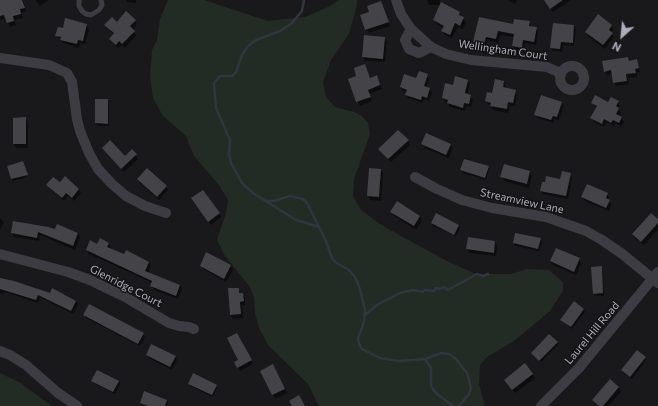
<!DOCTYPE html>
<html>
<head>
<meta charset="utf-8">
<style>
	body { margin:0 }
	#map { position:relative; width:658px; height:406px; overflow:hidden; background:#19191b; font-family:Commissioner,sans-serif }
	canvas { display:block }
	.north { position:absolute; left:602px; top:16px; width:40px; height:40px; -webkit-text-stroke:3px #141416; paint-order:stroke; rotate:207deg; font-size:11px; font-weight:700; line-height:16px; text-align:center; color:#acaeb9 }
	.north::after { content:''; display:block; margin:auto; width:14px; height:18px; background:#acaeb9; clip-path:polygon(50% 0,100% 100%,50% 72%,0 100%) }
</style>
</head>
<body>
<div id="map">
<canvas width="658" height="406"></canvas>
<div class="north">N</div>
</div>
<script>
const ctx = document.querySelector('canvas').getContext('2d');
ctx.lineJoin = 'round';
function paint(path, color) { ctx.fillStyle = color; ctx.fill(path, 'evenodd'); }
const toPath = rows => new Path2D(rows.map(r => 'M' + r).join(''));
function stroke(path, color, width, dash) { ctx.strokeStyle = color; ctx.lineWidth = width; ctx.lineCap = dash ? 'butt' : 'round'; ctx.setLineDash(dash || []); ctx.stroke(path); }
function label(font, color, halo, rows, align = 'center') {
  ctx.font = font + ' Commissioner,sans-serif'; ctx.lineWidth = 3; ctx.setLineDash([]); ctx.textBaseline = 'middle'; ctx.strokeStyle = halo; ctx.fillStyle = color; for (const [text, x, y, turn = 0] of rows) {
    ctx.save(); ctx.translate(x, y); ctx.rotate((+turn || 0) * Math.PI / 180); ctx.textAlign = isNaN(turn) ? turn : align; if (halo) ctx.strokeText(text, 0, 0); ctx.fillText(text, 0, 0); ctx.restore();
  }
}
paint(toPath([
	[168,0,204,0,268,21,305,17,328,7,339,0,357,0,357,5,349,34,331,60,323,82,326,97,335,107,354,112,362,116,368,123,370,134,354,179,353,196,361,210,380,224,410,241,449,262,476,274,511,274,527,269,549,270,563,282,563,291,550,311,514,341,487,357,480,365,479,384,485,406,319,406,308,384,268,345,259,328,255,313,254,298,250,287,225,256,217,240,226,213,228,200,219,185,194,156,186,136,163,116,153,98,150,77,152,50,157,40,160,19],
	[0,373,19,382,52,406,0,406]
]), '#232b25');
paint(toPath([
	[0,0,23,0,26,11,21,13,23,18,14,20,16,25,10,27,6,18,1,20,0,17],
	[35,0,49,0,40,6],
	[126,0,136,0,136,3,127,2],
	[415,0,440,0,440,5,429,5,427,0],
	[507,0,517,0,515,4],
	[545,0,571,0,553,12],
	[381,2,390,26,369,33,366,29,370,12],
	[460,12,461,17,466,22,463,29,458,27,452,38,445,35,442,31,444,28,436,24,434,20],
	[480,18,514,26,529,22,531,27,536,28,538,32,536,45,525,43,524,51,515,50,513,46,514,37,500,35,498,43,487,40,486,47,477,45,474,41],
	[135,21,137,24,132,30,136,35,125,48,122,45,118,48,110,39,114,35,106,25],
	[86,25,89,29,85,44,80,43,79,48,63,43,56,35,63,29],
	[574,26,576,30,574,46,563,45,562,52,553,51,551,47],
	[612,26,614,29,611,33,614,37,605,49,588,36,586,32],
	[384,38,387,42,385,62,365,61,363,57],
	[628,58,630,61,637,60,640,72,637,72,637,77,628,78,629,84,616,86,614,83,612,74,607,75,604,71],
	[365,65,370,79,378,80,382,89,369,94,372,101,360,106,349,79,358,76],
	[427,75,429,79,426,88,430,89,432,93,429,101,424,99,423,103,408,98,406,95,407,92,403,91,401,87],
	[468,81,470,84,467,95,470,96,473,100,471,107,466,106,465,111,450,107,448,102,445,102,443,98,454,87],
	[503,82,506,86,505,89,515,91,517,95,515,106,510,105,508,113,494,110,486,101],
	[96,100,108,100,109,103,109,126,98,126,96,123],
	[618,102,620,106,618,109,621,113,619,117,624,122,621,126,615,123,614,126,607,122,604,127,594,122,592,118,597,108,592,103],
	[561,103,564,106,559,120,555,119,553,123,538,118,536,114],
	[25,118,28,122,28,148,16,148,14,144],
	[408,141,410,145,391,162,379,149],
	[423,144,451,145,453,148,449,158,425,148],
	[103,149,125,157,132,151,138,159,124,172],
	[23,162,28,177,13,181,8,167],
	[505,165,530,172,532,176,529,188,504,181,502,177],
	[488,167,489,169,486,180,463,173,461,170],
	[381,170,383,174,381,201,370,200,368,196],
	[570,174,572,177,568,199,543,194,541,191],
	[138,179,166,187,168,190,159,200,140,183],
	[60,184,79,189,81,193,74,201,68,196,64,201,50,189,47,185],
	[607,194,609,197,608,200,612,204,609,211,585,201,582,197],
	[195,202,219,213,221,217,211,225],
	[391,212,420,216,422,220,416,230,394,216],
	[0,218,4,222,0,230],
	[658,221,658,229,644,245,635,238,633,234],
	[14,222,78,233,80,237,75,250,40,235,39,241,14,237,12,233],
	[432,223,459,225,460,228,456,236,433,226],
	[540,239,542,242,539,251,515,246,514,243],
	[495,242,497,246,496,256,469,253,467,249],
	[109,244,111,247,110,249,149,262,151,266,148,273,180,285,182,289,178,299,154,290,152,286,153,283,89,254,87,250],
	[579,259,581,263,576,275,553,265,551,261],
	[230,265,233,269,226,282,203,269,201,266],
	[601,267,603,270,604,296,595,296,594,294],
	[0,279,76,301,78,305,73,314,40,297,38,303,5,292,4,294,0,293],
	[238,289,240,294,242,294,245,298,245,305,242,305,243,318,233,319,231,315],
	[584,309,585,312,572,329,562,320],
	[84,315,143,334,145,337,140,346,86,318],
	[237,334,253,364,240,371,236,362,240,360],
	[557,343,558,345,541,362,533,355],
	[147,355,175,356,177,360,172,370,149,358],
	[645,358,646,360,632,379,624,373,623,370],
	[275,369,287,393,275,399,261,371],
	[532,374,535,378,515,393,508,384],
	[93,381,118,382,120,384,115,394,94,383],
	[610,381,619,388,621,392,608,406,598,406,593,400],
	[189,384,216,385,217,388,213,397,190,386],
	[167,400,168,403,167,406,144,406,141,403]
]), '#0007');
stroke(toPath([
	[304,0,302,11,291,24,280,31,256,40,247,47,242,55,236,72,232,76,220,76,214,83,216,108,230,140,229,155,231,163,242,183,253,193,283,212,296,220,319,227],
	[266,201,273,201,290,196,303,199,307,203,325,239,332,258,335,262,349,270,355,277,360,289,365,310,364,322,358,338,359,344,362,349,380,358,399,361,425,359,441,353,449,354,455,358,467,373,471,388,469,394,459,406],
	[365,315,377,305,400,293,413,290,423,292,424,290,434,291,436,288,440,289,444,287,448,290,477,274,483,276,488,274],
	[425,359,431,368,431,386,436,393,453,406]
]), '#30353e', 2.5);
paint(toPath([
	[0,0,22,0,25,8,20,9,21,14,13,16,14,21,7,23,4,15,0,16],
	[544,0,563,0,550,9],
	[381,1,389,22,365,30,360,15,369,12,367,6],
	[441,2,460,12,459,15,464,17,460,26,455,23,450,35,441,31,444,26,433,20],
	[126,11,136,20,130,26,135,31,122,44,119,41,116,45,109,39,114,33,104,25,112,17,117,22],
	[598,14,612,25,609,30,613,33,603,45,585,32],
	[479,17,513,24,514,19,530,21,529,26,537,27,534,42,523,40,522,48,512,46,514,34,498,31,496,39,486,37,484,44,473,42],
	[65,18,87,24,83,41,78,40,77,44,60,40,61,37,55,36,58,27,63,28],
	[553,23,574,25,573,43,561,42,560,49,550,48],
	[364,35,385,37,383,59,362,57],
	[628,57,629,61,637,59,639,68,635,69,636,73,626,74,627,81,613,83,611,70,604,72,602,61],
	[365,64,370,78,377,75,380,85,368,90,371,97,356,102,348,79,356,76,354,68],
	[419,71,428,74,424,86,430,88,427,98,422,96,421,100,405,95,407,90,400,87,404,74,416,78],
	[455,76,468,80,465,93,471,95,469,104,464,103,463,108,447,103,448,100,442,98,445,83,453,85],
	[495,79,504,81,503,87,516,90,513,103,508,102,507,109,490,106,491,103,485,101,487,92,492,93],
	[541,95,562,102,557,117,553,116,551,120,534,115],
	[595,95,608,102,611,97,619,101,616,106,619,108,616,114,622,117,619,123,613,120,611,123,604,119,602,124,590,118,597,106,591,103],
	[95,99,108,99,108,124,95,123],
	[26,117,26,144,13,144,13,118],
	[398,130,409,140,388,159,378,149],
	[426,133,451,144,446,155,421,144],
	[110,140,125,156,132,149,137,154,121,169,102,148],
	[464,159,489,166,485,178,460,170],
	[23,161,28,175,11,179,7,166],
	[504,164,530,171,527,184,500,177],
	[147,168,167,186,157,197,137,179],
	[369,168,381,169,379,197,367,196],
	[562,171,571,173,566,196,540,191,542,182,545,182,546,176,560,179],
	[65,176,79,189,72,198,66,193,62,198,46,185,53,177,60,182],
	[587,184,608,193,606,198,610,200,606,208,581,197],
	[203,190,220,213,208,222,191,198],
	[397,201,420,216,414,226,390,212],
	[436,213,459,225,454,235,431,223],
	[651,213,658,219,658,223,641,242,632,234],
	[13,221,48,227,55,229,57,224,78,233,73,246,38,232,37,238,11,233],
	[515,233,541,238,538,249,513,243],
	[468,237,495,241,494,253,466,249],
	[100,238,109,243,107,247,124,254,126,250,149,262,145,271,180,285,176,296,150,286,152,281,86,250,90,240,97,244],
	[556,248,580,258,574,272,550,261],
	[206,252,231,265,224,279,200,266],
	[602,266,603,293,593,294,591,267],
	[0,278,14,281,50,293,52,288,76,301,71,311,38,295,36,300,0,289],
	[228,288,239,288,239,293,243,293,244,301,240,302,241,314,230,315],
	[574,301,584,309,571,327,560,320],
	[89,304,144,333,138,344,83,315],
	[237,333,252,360,237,368,234,362,238,360,227,338],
	[549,334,558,342,539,361,531,353],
	[151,344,176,356,170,367,146,355],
	[637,350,646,357,630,377,621,370],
	[525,363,533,374,512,390,504,380],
	[273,364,285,389,272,395,260,371],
	[97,370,119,381,113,392,91,381],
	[193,373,217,385,212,395,188,384],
	[610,379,619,387,603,406,599,406,592,400],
	[144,391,167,400,165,406,148,406,140,403],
	[299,395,305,406,292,406,289,401]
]), '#444348');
stroke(toPath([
	[79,0,79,6,82,11,86,14,91,15,99,10,102,5,101,0]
]), '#3c3c42', 5);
stroke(toPath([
	[396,0,401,14,411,29,431,47,446,54,471,60,547,67,560,73],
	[411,29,405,40,409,49,419,53,431,47],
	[0,58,49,65,67,73,72,82,77,119,80,131,89,153,98,169,112,184,126,196,145,206,166,213],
	'560 78a12 12 0 1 1 24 0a12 12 0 1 1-24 0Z',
	[415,177,437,189,462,200,492,208,546,217,586,231,602,240,621,253,658,283],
	[0,254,68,272,90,280,125,297,169,323,179,326,189,327,194,329],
	[0,351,10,355,26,365,58,393,77,406],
	[541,406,579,368,658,272]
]), '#3c3c42', 10);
label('11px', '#acaeb9', '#141416', [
	["Wellingham Court",503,50,8],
	["Streamview Lane",522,201,12],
	["Glenridge Court",126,286,27],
	["Laurel Hill Road",592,333,-50]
]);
</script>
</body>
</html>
